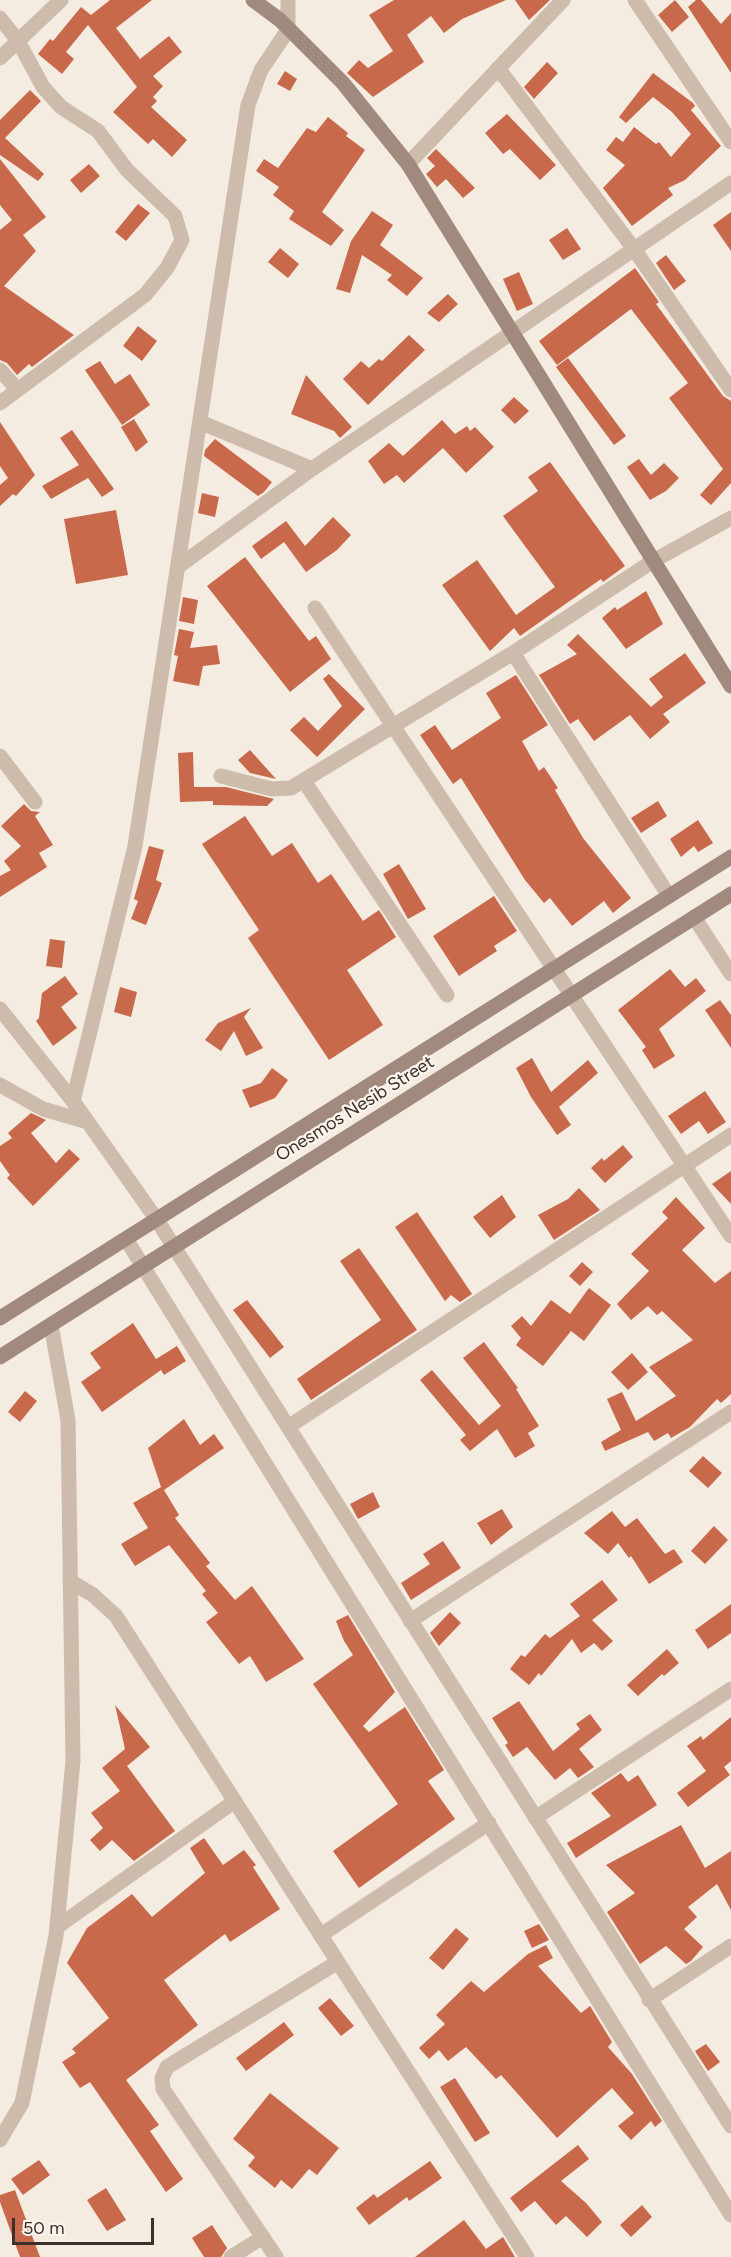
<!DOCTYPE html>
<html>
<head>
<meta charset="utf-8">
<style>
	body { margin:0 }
	#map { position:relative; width:731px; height:2257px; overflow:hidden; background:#f4ebe1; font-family:Figtree,sans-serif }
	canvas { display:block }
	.scale { position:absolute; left:12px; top:2218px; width:142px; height:27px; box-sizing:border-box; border:3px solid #3b302b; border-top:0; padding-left:8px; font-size:18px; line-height:21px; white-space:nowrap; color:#3b302b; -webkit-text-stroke:4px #fbf5ee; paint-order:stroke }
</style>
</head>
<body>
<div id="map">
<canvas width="731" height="2257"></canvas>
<div class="scale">50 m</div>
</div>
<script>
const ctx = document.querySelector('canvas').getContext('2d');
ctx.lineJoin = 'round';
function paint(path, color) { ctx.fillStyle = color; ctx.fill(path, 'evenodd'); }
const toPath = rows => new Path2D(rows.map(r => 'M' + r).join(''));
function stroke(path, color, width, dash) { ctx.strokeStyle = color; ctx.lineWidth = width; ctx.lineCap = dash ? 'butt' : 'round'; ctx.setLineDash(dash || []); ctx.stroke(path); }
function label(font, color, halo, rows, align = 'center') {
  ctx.font = font + ' Figtree,sans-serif'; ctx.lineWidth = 4.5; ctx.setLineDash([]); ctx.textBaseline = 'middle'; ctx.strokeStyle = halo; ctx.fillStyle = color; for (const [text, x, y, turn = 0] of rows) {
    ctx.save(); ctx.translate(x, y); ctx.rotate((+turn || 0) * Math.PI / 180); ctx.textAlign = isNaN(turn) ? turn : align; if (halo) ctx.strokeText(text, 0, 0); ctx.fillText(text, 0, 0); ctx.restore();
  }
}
paint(toPath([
	[110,0,152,0,116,28,140,59,169,36,182,52,153,76,163,86,153,97,157,101,151,107,187,140,172,157,153,139,148,144,113,112,137,87,88,25,66,52,74,59,62,74,38,54,50,39,53,41,81,7,91,15],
	[394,0,506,0,462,19,444,33,431,16,407,35,424,62,373,97,347,73,359,60,368,68,393,51,369,15],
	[515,0,550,0,529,20],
	[675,0,689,17,672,32,658,15],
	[696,0,701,0,721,24,731,13,731,73,688,7],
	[547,62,558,73,534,99,524,87],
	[285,71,297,79,290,91,277,84],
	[653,73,693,103,695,106,691,110,721,146,685,180,668,188,673,195,632,226,603,188,625,165,606,150,616,137,623,142,634,127,656,144,659,142,671,157,691,134,672,112,653,97,626,123,619,117],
	[30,90,41,101,5,138,44,174,38,181,0,155,0,120],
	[507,114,556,165,540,180,510,149,503,154,485,133],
	[328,117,348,133,346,136,365,150,322,212,344,230,331,246,289,219,294,211,273,195,279,187,256,171,264,159,278,168,307,128,316,132],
	[436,149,475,188,463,198,446,179,437,187,426,174,435,166,427,158],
	[0,159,46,217,23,235,36,251,4,286,74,335,32,367,29,364,17,375,7,363,0,360,0,230,12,220,0,205],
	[89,164,100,176,81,193,70,180],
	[138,204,150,213,126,241,115,232],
	[372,211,393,225,380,245,423,278,407,296,387,280,392,275,362,255,350,293,336,289,351,241],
	[731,212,731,251,713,225],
	[567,228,581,249,563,260,549,240],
	[280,248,299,264,288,278,268,262],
	[666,255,686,281,674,290,656,263],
	[635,268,659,302,656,304,723,396,731,401,731,483,711,505,700,495,723,469,669,398,688,383,631,309,557,365,539,341],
	[519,272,533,304,517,311,503,279],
	[448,294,458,304,439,322,427,313],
	[138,326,157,341,142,361,123,346],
	[409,335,425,350,368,405,343,379,361,361,369,368,379,359,382,361],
	[568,358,626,436,614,445,556,367],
	[100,361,115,384,130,374,150,405,122,425,85,370],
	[306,375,352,427,340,438,334,431,291,414],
	[514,397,529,411,515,424,501,410],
	[134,419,148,442,136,452,121,427],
	[442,420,455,434,467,426,470,431,475,427,494,447,466,473,443,448,404,483,397,475,384,484,368,461,389,443,403,456],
	[0,422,35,475,16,496,13,494,0,506,0,485,8,478,0,466],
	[72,430,114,489,102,497,88,478,51,499,42,486,79,465,60,438],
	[215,439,272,482,264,492,258,496,204,456,205,450],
	[639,459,651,475,664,463,679,478,666,491,650,500,627,467],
	[550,462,625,566,603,582,601,579,520,636,514,628,490,651,442,585,477,560,516,615,555,587,503,516,538,491,528,477],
	[202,493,219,497,215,517,198,513],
	[116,510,128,575,76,584,64,519],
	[333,517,351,535,337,550,306,572,284,542,261,559,252,546,286,521,305,546],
	[245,557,309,641,316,636,331,659,290,692,207,586],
	[646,591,663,624,626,649,602,618,615,607,617,610],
	[183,597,198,600,194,624,179,621],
	[179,629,194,632,190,648,217,645,220,664,203,666,199,686,173,681,178,656,174,655],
	[578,634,651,707,663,697,649,679,685,653,706,683,663,714,670,722,650,739,630,715,594,741,578,719,570,724,539,675,577,654,567,645],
	[329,674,365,709,317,757,290,730,304,717,318,731,342,706,323,679],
	[516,675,548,725,522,741,539,771,544,767,558,788,555,790,583,838,631,898,613,913,604,901,572,926,550,898,544,903,525,880,461,778,453,784,420,735,435,725,452,750,501,718,486,693],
	[250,750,276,779,250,773,238,760],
	[193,752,194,787,226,787,274,799,267,806,213,805,213,801,180,802,178,753],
	[658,801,667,816,641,833,631,818],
	[24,804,31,811,40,812,35,816,53,845,39,853,47,867,0,897,0,876,11,870,4,861,21,846,1,826],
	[245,816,272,856,292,843,318,883,331,874,363,921,379,910,396,937,347,970,383,1025,329,1060,248,938,259,930,202,844],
	[698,820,713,843,698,852,694,846,681,857,670,839],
	[149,846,164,850,156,880,162,883,146,925,131,919,138,901,134,899],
	[399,864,426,909,408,919,383,874],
	[494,896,517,931,494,946,497,951,459,976,433,936],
	[50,939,65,941,62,968,46,966],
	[670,969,685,987,696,978,706,991,659,1029,675,1056,654,1069,642,1050,646,1047,618,1010],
	[65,976,78,994,61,1007,77,1028,53,1046,36,1021,39,1018,42,993],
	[120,987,137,992,131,1017,114,1012],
	[720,1000,731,1015,731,1048,705,1010],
	[251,1008,244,1017,263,1048,246,1056,234,1031,221,1051,205,1040,218,1023],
	[532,1058,551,1092,588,1060,598,1073,559,1107,571,1125,557,1135,531,1097,516,1068],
	[272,1068,288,1080,275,1098,250,1108,242,1090,261,1083],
	[705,1091,726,1122,708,1134,699,1121,681,1134,668,1116],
	[31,1113,46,1120,31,1133,56,1163,69,1149,80,1159,33,1206,7,1178,10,1175,0,1161,0,1146,12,1138,8,1133],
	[623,1145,633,1157,605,1183,591,1168,602,1158,604,1161],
	[731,1171,731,1204,712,1184],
	[579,1188,600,1210,554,1240,538,1215,568,1199],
	[502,1195,516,1217,490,1238,473,1217],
	[676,1197,705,1228,682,1250,715,1283,731,1271,731,1394,721,1403,717,1399,690,1427,671,1438,668,1433,654,1441,648,1432,605,1451,601,1442,621,1430,607,1399,622,1392,636,1421,676,1396,649,1367,693,1340,662,1311,657,1315,648,1306,631,1320,617,1304,649,1271,631,1254,668,1218,662,1212],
	[417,1212,472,1294,460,1302,451,1295,445,1301,395,1227],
	[359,1248,417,1330,311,1400,297,1379,381,1320,340,1261],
	[582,1262,593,1272,580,1286,569,1276],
	[589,1288,611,1305,584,1341,571,1331,543,1366,516,1345,521,1338,511,1326,522,1316,531,1326,551,1300,570,1314],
	[247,1300,284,1347,270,1358,233,1310],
	[133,1323,156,1359,177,1346,186,1361,164,1375,161,1370,102,1412,81,1382,101,1368,90,1353],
	[484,1342,518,1388,516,1389,539,1426,528,1433,535,1446,515,1458,497,1429,470,1451,460,1440,466,1435,420,1380,432,1370,479,1425,501,1406,463,1358],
	[632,1353,648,1372,628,1390,611,1372],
	[25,1391,37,1401,20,1422,8,1412],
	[184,1419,200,1445,214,1434,224,1448,164,1490,179,1515,175,1518,210,1563,206,1566,235,1600,252,1586,304,1659,266,1682,250,1656,239,1664,206,1622,218,1613,202,1594,206,1591,169,1545,135,1566,121,1544,148,1528,133,1503,161,1487,148,1448],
	[703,1456,722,1473,708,1488,689,1471],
	[373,1492,380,1507,358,1519,350,1504],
	[502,1509,513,1527,491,1545,477,1523],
	[612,1511,625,1527,637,1518,665,1554,674,1549,683,1562,649,1584,631,1556,629,1558,618,1543,608,1554,584,1533],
	[714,1526,728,1540,705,1564,691,1551],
	[443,1541,461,1568,411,1600,401,1583,430,1564,423,1554],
	[602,1580,618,1600,592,1620,613,1641,602,1651,594,1643,581,1653,572,1639,541,1676,539,1673,529,1685,510,1669,521,1655,525,1657,545,1634,550,1638,580,1616,570,1604],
	[731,1604,731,1633,708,1649,695,1630],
	[450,1612,461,1623,439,1646,430,1633],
	[348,1615,395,1692,363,1726,369,1732,405,1707,444,1770,428,1781,455,1819,359,1888,333,1851,398,1804,313,1684,353,1655,344,1641,336,1621],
	[667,1649,679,1663,664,1676,662,1674,638,1696,627,1685],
	[519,1701,553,1751,580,1729,576,1724,590,1714,602,1730,579,1749,594,1767,578,1778,570,1768,555,1780,527,1747,513,1757,505,1745,508,1743,492,1718],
	[115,1705,150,1747,127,1766,175,1831,134,1861,112,1840,100,1851,90,1840,103,1828,91,1813,120,1791,102,1768,125,1749],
	[731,1717,731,1761,724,1767,730,1775,688,1807,677,1793,706,1771,687,1746,701,1736,703,1740],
	[621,1773,628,1782,638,1775,657,1805,576,1858,567,1843,611,1816,591,1793],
	[681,1825,705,1868,731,1851,731,1910,717,1884,688,1907,697,1917,684,1929,703,1947,691,1961,686,1964,666,1946,640,1964,607,1912,635,1893,606,1865],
	[204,1838,223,1865,244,1850,256,1865,253,1867,280,1909,230,1942,225,1934,164,1980,198,2025,126,2080,159,2125,150,2131,183,2179,166,2192,90,2082,80,2088,62,2062,76,2053,72,2049,109,2018,67,1963,87,1928,132,1894,152,1917,205,1873,190,1848],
	[539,1924,549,1940,532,1948,524,1931],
	[456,1928,469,1939,443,1970,429,1958],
	[546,1945,553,1958,538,1966,581,2013,590,2006,612,2042,608,2047,632,2074,662,2121,655,2127,651,2121,631,2140,618,2126,634,2113,612,2088,557,2138,501,2075,496,2079,466,2047,448,2061,439,2050,429,2059,419,2048,445,2024,436,2015,471,1981,484,1992,528,1954],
	[330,1998,354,2026,341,2036,318,2008],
	[284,2022,294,2035,246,2071,236,2058],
	[706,2044,720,2062,708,2071,695,2051],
	[455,2078,490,2133,475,2142,440,2087],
	[270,2093,339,2148,317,2175,309,2169,292,2189,281,2180,275,2188,248,2166,255,2157,233,2139],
	[578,2145,589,2159,561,2181,586,2203,602,2222,587,2237,566,2216,556,2225,535,2201,521,2212,510,2198],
	[39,2160,50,2175,23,2195,11,2179],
	[430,2161,442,2178,409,2201,407,2197,369,2225,356,2208,374,2194,377,2198],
	[106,2188,126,2220,107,2231,87,2200],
	[15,2190,40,2257,20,2257,0,2202,0,2195],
	[642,2205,652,2217,631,2237,620,2225],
	[464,2220,486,2249,503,2237,515,2257,415,2257],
	[212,2225,227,2248,221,2257,204,2257,192,2238]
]), '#c8694b');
stroke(toPath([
	[635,0,731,142],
	[0,18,18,41,43,87,61,107,98,131,127,170,175,216,182,240,167,268,145,295,0,403],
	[0,58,61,0],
	[498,68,634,249,731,390],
	[408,164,563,0],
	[0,370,17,389],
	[200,422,312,469],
	[179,566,312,469,731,183],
	[315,608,731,1236],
	[513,653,669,896],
	[0,756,35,802],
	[221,776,272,789,291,788,513,653,653,561,731,518],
	[304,781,447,995],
	[694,917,731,974],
	[0,1009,73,1101,157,1220,731,2126],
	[0,1085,43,1109,88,1122],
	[73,1101,135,846,248,105,261,70,288,30,288,0],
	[126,1239,731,2215],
	[288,1427,731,1135],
	[70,1581,93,1595,116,1616,527,2257],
	[410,1621,731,1412],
	[535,1818,731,1689],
	[57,1927,235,1801],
	[321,1935,489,1823],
	[649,2000,731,1946],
	[0,2140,22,2103,56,1936,73,1761,68,1420,51,1325],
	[231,2257,263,2237],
	[276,2257,163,2089,162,2078,167,2067,338,1962]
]), '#cdbbac', 15);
stroke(toPath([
	[253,0,280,20,343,83,408,164,731,686],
	[0,1318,731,857],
	[0,1357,731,894]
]), '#a18a7d', 15);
label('18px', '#3b302b', '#fbf5ee', [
	["Onesmos Nesib Street",355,1109,-32]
]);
</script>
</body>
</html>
